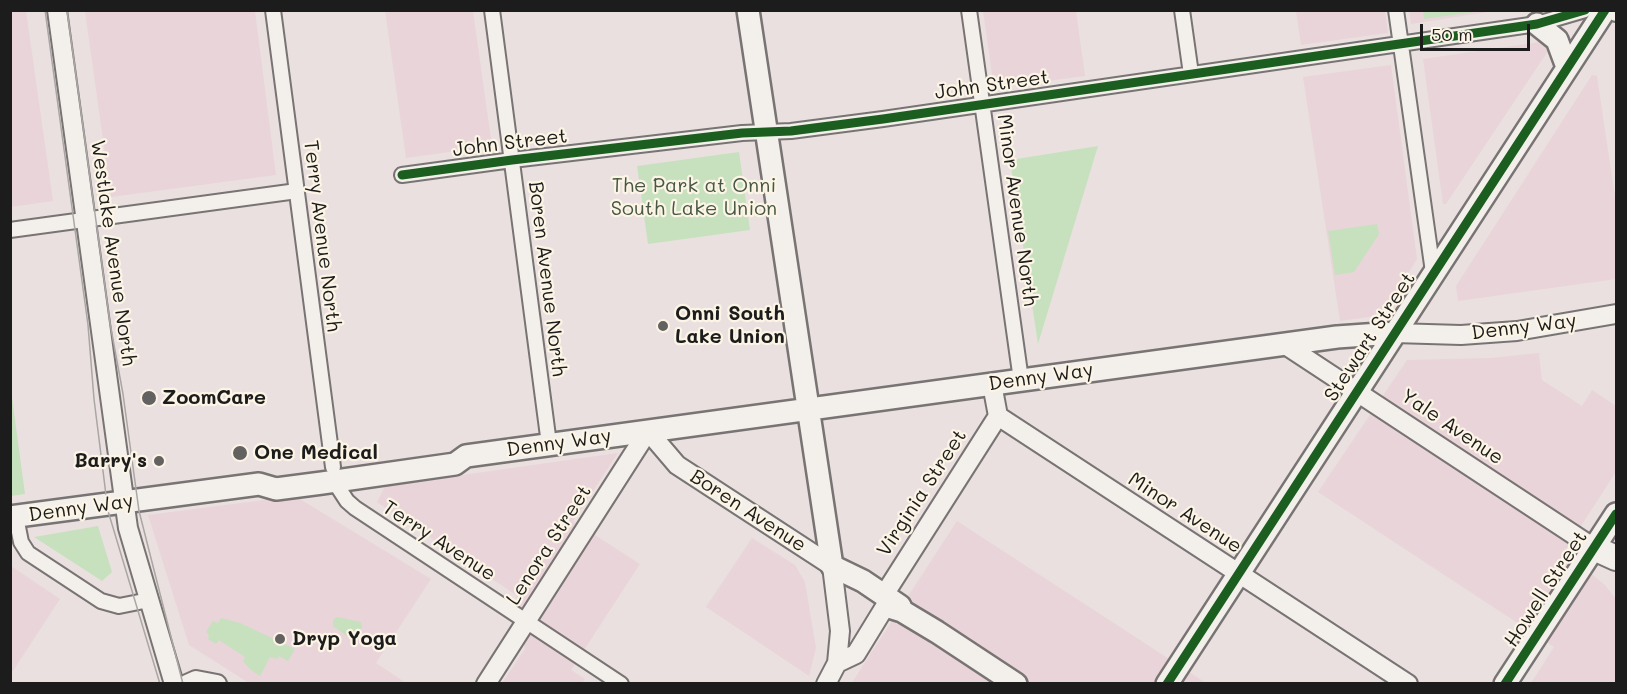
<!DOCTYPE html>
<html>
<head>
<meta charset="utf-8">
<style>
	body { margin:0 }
	#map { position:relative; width:1627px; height:694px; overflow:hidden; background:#eae0e0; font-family:Mali,sans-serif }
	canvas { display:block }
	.frame { position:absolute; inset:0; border:12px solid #1c1c1c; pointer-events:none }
	.scale { position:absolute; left:1420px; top:24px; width:110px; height:27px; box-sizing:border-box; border:3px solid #1c1c1c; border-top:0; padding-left:8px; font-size:18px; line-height:21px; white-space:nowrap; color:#1c1c1c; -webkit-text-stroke:4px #fcf5e5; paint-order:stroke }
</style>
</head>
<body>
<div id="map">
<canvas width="1627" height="694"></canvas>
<div class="frame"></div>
<div class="scale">50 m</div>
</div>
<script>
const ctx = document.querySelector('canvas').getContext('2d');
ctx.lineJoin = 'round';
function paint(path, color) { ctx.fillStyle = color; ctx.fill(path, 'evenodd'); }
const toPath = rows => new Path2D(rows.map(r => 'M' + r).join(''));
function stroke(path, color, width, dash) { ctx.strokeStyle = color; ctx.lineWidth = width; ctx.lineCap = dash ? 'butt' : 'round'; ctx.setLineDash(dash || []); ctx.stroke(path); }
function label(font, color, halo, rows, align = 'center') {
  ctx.font = font + ' Mali,sans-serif'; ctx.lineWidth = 4.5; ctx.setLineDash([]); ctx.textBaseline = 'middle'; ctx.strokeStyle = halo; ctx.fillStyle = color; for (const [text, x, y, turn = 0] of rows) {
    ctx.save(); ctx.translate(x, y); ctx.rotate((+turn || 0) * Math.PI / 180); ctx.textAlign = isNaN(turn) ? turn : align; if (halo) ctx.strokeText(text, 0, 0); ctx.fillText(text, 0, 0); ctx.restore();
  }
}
paint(toPath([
	[1409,10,1495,11,1411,24],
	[10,11,26,11,53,201,11,207],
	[85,11,255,11,276,175,111,197],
	[385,11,473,11,492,146,406,158],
	[983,11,1076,11,1085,76,994,88],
	[1296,11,1385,11,1388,33,1301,45],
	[1540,42,1547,44,1548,51,1446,204,1443,204,1423,59],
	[1391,65,1417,259,1383,315,1340,321,1303,77],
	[1592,75,1597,76,1616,204,1616,279,1458,301,1456,286],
	[1539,353,1542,380,1582,406,1592,390,1616,406,1616,472,1564,552,1605,585,1616,599,1616,683,1531,683,1554,647,1318,492,1407,360,1491,358],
	[618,453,573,521,640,564,571,670,585,679,582,683,502,683,525,649,516,595,377,502,385,486],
	[295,496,431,579,376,663,406,683,249,683,189,645,148,515],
	[957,521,1206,683,851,684],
	[752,538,795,565,805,582,816,648,809,676,706,607],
	[11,566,60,599,13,671,10,669]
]), '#e8d4d9');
paint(toPath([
	[1423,11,1423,10,1481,11,1424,19],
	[1098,146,1038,344,1010,160],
	[739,152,750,230,648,244,637,166],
	[1377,224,1379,234,1354,272,1335,275,1328,231],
	[11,390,25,494,11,496,10,496],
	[98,526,112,572,102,581,34,537],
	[337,617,361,622,362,627,356,638,350,638,333,626,333,620],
	[221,618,240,623,295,649,288,661,279,656,277,659,270,657,260,676,251,670,243,661,245,657,219,640,216,644,208,639,209,635,206,632,213,621,218,623]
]), '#c7e1be');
const street = toPath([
	[273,10,333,467],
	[492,10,549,444],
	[969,10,1021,380],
	[1182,10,1191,74],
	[1396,10,1433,272],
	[402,175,512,160,742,133,791,131,883,119,1537,24,1585,10],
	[10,230,297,191],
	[334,481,347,501,355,508,621,684],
	[16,517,21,542,28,553,101,601,119,606,149,600]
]);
const secondary = toPath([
	[57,10,128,528,174,684],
	[1616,10,1616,12],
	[1394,333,1461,335,1517,331,1616,314],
	[1284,344,1594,548],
	[992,384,998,416,1408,684],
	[884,595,998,416],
	[187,684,196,680,217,684],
	[486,684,648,431,677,465,832,566,840,631,837,663],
	[826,684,837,663,856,654,886,605]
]);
const primary = toPath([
	[748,10,832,566,863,581,900,606,902,611],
	[1537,24,1557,40,1567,67],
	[10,517,259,484,276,489,322,483,455,464,466,456,1337,337,1394,333],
	[889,607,902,611,937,632,1016,684],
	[1167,684,1605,10],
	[1505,684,1616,514]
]);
const highway = toPath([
	[1594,548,1616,558]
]);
stroke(street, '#797474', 18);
stroke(secondary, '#797474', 22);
stroke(primary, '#797474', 26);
stroke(highway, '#797474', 28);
stroke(street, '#f3efea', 14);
stroke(secondary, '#f3efea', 18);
stroke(primary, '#f3efea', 21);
stroke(highway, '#f3efea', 24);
stroke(toPath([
	[45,10,88,325,94,399,108,511,160,684],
	[67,10,110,323,123,394,139,511,183,684]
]), '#a9a6a4', 1.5);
stroke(toPath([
	[402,175,512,160,742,133,791,131,883,119,1537,24,1585,10],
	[1167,684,1605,10],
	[1505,684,1616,514]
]), '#1b5e20', 9);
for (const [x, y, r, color] of [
	[663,326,6,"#646161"],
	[149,398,8,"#646161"],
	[240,453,8,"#646161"],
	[159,461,6,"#646161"],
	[280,639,6,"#646161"]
]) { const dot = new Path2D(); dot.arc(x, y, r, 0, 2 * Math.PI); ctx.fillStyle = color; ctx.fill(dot); stroke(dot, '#fcf5e5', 2); }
label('20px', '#1c1c1c', '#fcf5e5', [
	["John Street",992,85,-8],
	["John Street",510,143,-7],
	["Minor Avenue North",1017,210,82],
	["Terry Avenue North",322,236,83],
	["Westlake Avenue North",113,253,82],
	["Boren Avenue North",547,279,83],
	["Denny Way",1524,327,-7],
	["Stewart Street",1370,337,-57],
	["Denny Way",1041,377,-8],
	["Yale Avenue",1452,427,34],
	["Denny Way",559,443,-8],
	["Virginia Street",922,493,-57],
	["Denny Way",81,508,-8],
	["Boren Avenue",748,511,33],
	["Minor Avenue",1185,513,33],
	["Terry Avenue",439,541,33],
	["Lenora Street",549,545,-57],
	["Howell Street",1546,589,-57]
]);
label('20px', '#475744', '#fcf5e5', [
	["The Park at Onni",694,186],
	["South Lake Union",694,209]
]);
label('bold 20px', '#1c1c1c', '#fcf5e5', [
	["Onni South",675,314],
	["Lake Union",675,337],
	["ZoomCare",162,398],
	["One Medical",254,453],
	["Barry's",147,461,"right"],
	["Dryp Yoga",292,639]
], 'left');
</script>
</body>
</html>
